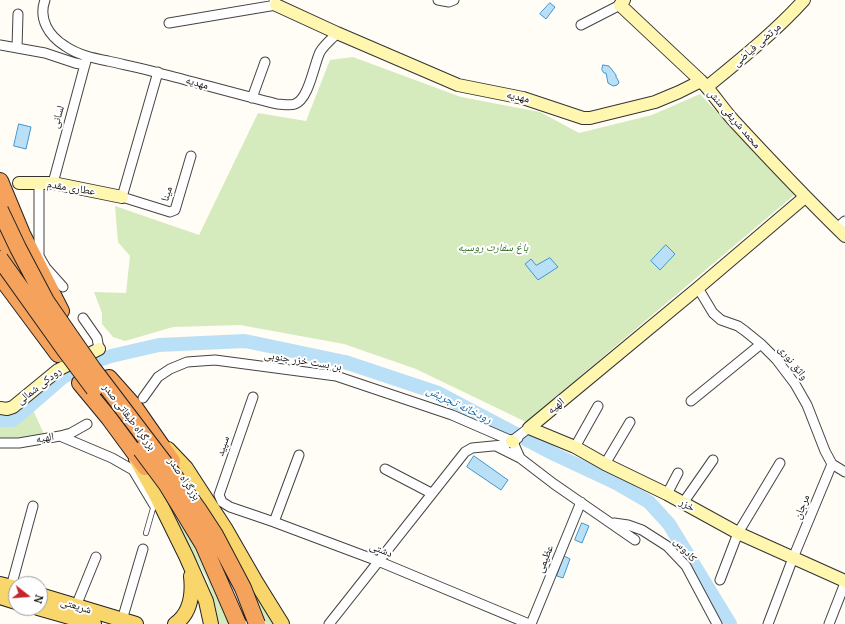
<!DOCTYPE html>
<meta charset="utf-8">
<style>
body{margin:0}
#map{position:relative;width:845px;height:624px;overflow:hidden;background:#fffdf5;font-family:"PT Serif",serif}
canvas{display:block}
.north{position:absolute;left:8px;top:576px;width:40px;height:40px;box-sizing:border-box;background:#fff;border:1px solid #a0a0a0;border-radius:50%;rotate:107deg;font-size:11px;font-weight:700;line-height:16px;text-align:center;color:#111}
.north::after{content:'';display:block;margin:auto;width:14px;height:18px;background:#c4262e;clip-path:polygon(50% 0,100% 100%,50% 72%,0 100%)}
</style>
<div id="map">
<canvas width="845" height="624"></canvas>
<div class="north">N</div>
</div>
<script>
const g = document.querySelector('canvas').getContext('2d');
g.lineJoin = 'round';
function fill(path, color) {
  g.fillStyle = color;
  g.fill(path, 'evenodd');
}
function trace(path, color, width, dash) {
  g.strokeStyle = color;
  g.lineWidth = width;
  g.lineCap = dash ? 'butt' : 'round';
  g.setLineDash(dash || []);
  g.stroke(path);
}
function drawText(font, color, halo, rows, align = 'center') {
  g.font = font + ' "PT Serif","Noto Naskh Arabic",serif';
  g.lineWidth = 4;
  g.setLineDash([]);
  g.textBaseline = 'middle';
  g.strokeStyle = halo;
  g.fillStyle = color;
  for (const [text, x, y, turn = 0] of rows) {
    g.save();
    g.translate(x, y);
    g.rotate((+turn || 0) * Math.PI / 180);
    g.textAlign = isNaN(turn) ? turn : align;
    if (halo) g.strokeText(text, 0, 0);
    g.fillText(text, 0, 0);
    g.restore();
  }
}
const green = new Path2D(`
 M353 57 461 97 540 112 579 133 652 115 700 94 794 195 526 422 416 369 344 344 240 325 173 327 125 341 113 337 102 324V313L94 292 126 293 130 256 118 242 115 206 199 235 258 113 306 121 330 60Z
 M33 410 44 434 17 439H0V425L8 426 14 425Z
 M172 515 184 528 200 553 230 624H219L214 601 207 579Z
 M245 573 277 624H266Z`);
const water = new Path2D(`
 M550 3 555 7 546 19 540 14Z
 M603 65 609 66 616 75V77L618 80 619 83 617 85 613 86 608 83 606 73H604L602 70Z
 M19 124 31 127 26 149 14 146Z
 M666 245 675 254 660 270 651 261Z
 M550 258 558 267 538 280 525 264 531 259 536 265Z
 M474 456 508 480 501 490 467 467Z
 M582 523 589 526 582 543 575 540Z
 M564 556 570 559 563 578 557 576Z`);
const river = new Path2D(`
 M0 420H12L17 417 63 377 88 364 111 356 159 345 245 341 345 362 438 393 554 454 616 483 649 502 669 524 730 624`);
const lane = new Path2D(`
 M146 533 154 505`);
const street = new Path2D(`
 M45 0C38 19 49 36 65 46 78 55 93 58 108 61 125 65 142 68 159 73 198 83 237 94 277 104 283 104 289 106 295 104 309 99 314 64 320 52 324 45 332 39 337 33
 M438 0 449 2 454 0
 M169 23 276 5 274 0
 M581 25 620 5
 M0 45 45 53 75 63 85 65
 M17 48 18 14
 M158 72 122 197 170 212 175 210 191 156
 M252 98 265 62
 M39 183V256L46 268 63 287
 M53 183 87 57
 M837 228 845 221
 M698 288 713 313 721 320 738 326 745 331 761 344 776 359 795 384 807 405 825 451 832 464 845 472
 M83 318 97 338 99 349
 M253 397 219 495 222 502 230 507 274 522 378 561 529 624
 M143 398 158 377 170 369 187 362 215 360 336 376 452 415 512 441
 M691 401 761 344
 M60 436 112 458 133 470 154 505
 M518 438 513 442 520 458 554 484 635 540
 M0 443H19L60 436 71 433 87 424
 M496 446 520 458
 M575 447 598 406
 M605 464 630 422
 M385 469 431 493
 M667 494 678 473
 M683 503 713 460
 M274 522 299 455
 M614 523 628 525 642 530 667 546 686 566 717 624
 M720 580 738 533 780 463
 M11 587 33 506
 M76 606 96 557
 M122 620 143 549
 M329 624 465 452 472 448 503 445C513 442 520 434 529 428
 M531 624 581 502
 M768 624 793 558 832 464
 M829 624 845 583`);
const secondary = new Path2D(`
 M624 0 620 5 701 81C713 93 722 108 734 121 770 160 807 199 845 236
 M276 5 337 33 458 85 523 98 583 118H590L655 102 679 92 701 81
 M707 87C741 59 775 32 804 0
 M19 183H53L122 197
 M805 197 698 288 529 428 575 447 605 464 667 494 738 533 845 581
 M0 408 7 409 13 407 58 370 99 349
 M512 441 513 442`);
const primary = new Path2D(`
 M168 449 186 468 225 528 256 582 282 624
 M136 459 156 495 186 556 206 601 211 624
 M0 584 16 588
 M40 595 136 624
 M0 597 16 602
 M38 608 94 624
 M175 624C191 613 193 594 191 576`);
const highway = new Path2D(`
 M0 181 22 234 61 311
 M0 233 11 253 27 272
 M0 276 58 354
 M109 378 133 405 172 461
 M80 383 109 418 145 467`);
const highwayBridge = new Path2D(`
 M0 210 18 248 46 301 93 369 175 477 198 509 215 535 243 588 257 624
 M0 259 65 350 94 389
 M141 450 167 485 203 544 225 594 238 624`);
const streetNames = [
 ["مرتضی فیاضی",757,45,-41],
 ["مهدیه",197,83,15],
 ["مهدیه",518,97,13],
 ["لسانی",58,117,-75],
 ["محمد شریفی منش",734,119,49],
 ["عطاری مقدم",71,188,9],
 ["مینا",167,194,-73],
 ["بن بست خزر جنوبی",303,361,9],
 ["واثق نوری",793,363,52],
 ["رودکی شمالی",39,386,-38],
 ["الهیه",556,406,-40],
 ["بزرگراه طبقاتی صدر",129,417,53],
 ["الهیه",45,438,-9],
 ["سپید",223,446,-71],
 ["بزرگراه صدر",184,479,56],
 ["خزر",687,505,29],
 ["مرجان",802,507,-68],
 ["دشتی",381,550,22],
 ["کادوس",685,550,48],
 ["عظیمی",545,559,-68],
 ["شریعتی",76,606,17]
];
const parkNames = [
 ["باغ سفارت روسیه",493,248]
];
const waterNames = [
 ["رودخانه تجریش",459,405,26]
];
fill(green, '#d5ebbd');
fill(water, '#b9e0f7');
trace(water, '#3f96cf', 1);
trace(river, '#b9e0f7', 14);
trace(lane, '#444', 6);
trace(street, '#444', 11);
trace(secondary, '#333', 14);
trace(primary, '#222', 16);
trace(highway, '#222', 18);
trace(lane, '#fff', 4.5);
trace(street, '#fff', 9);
trace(secondary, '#fff6b0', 12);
trace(primary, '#f9d66b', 14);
trace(highway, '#f5a25d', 16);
trace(highwayBridge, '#222', 18, []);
trace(highwayBridge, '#f5a25d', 16);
drawText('11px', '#111', '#fff', streetNames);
drawText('italic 11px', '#2f6b1f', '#fff', parkNames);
drawText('italic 12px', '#1768a6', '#fff', waterNames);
</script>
